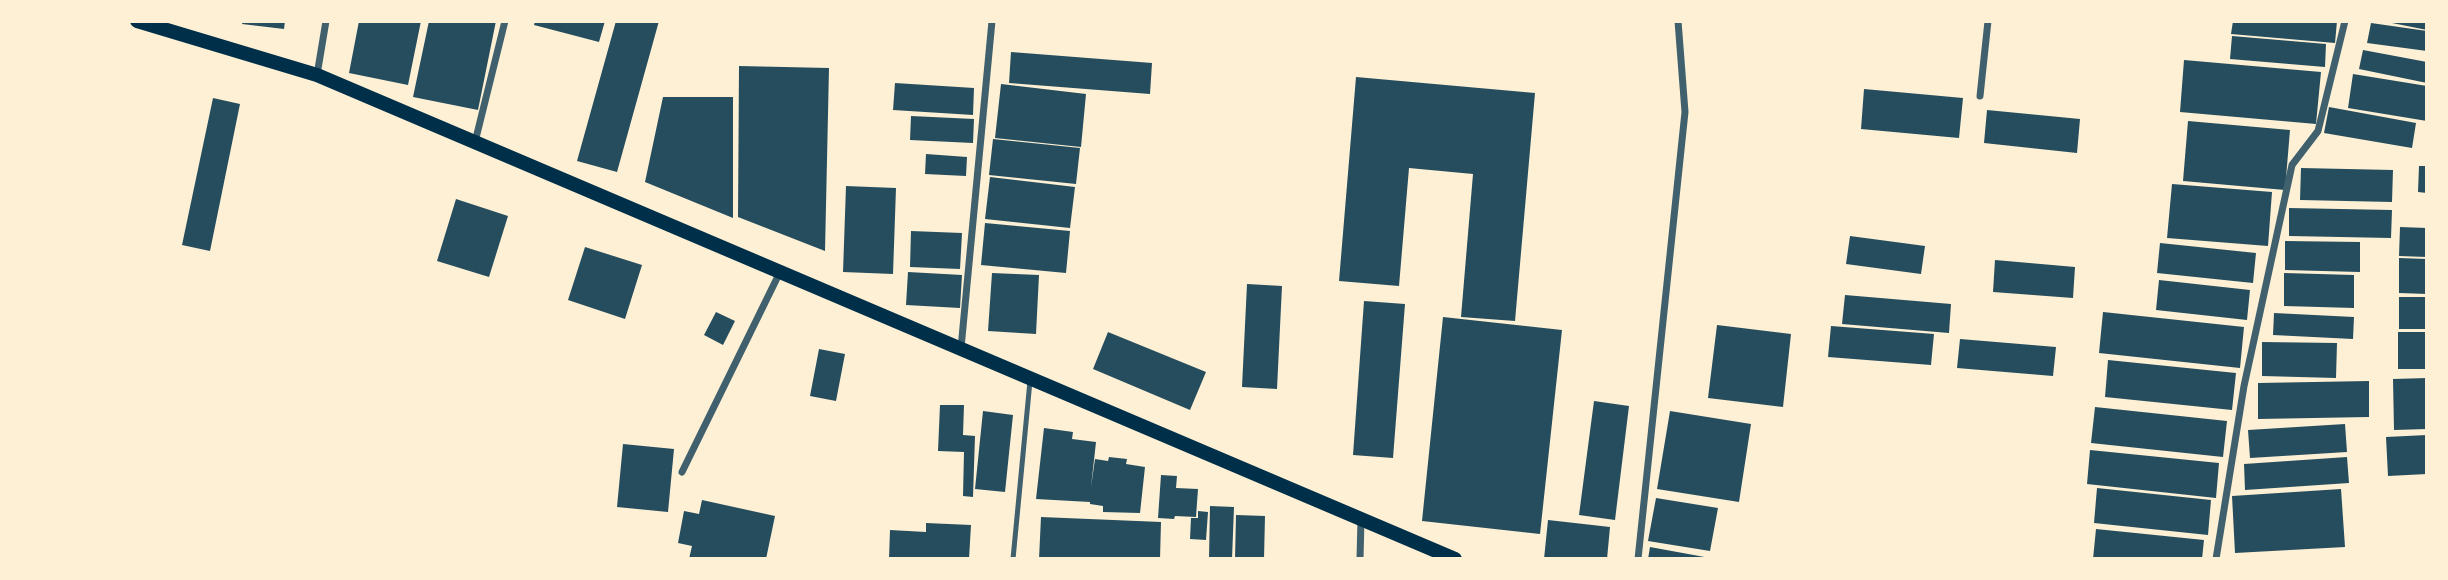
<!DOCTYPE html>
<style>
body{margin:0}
#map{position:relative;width:2448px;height:580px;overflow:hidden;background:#fdf0d5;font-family:Manrope,sans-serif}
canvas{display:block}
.frame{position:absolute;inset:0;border:23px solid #fdf0d5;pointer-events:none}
</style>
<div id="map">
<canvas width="2448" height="580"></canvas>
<div class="frame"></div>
</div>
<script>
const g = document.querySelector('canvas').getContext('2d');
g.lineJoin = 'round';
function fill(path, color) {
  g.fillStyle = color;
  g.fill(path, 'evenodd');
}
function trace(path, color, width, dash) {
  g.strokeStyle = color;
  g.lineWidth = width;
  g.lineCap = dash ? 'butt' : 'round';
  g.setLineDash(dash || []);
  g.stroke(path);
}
const building = new Path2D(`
 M243 21H285L284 29 242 24Z
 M359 21H421L408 85 349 73Z
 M429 21H496L478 110 413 97Z
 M535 21H605L599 42 534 25Z
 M616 21H659L617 172 577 161Z
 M2233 21H2337L2335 43 2231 34Z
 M2387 21H2427V30L2387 22Z
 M2371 23 2427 31V51L2367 43Z
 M2232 36 2326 44 2325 67 2230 59Z
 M2363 50 2427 62V83L2359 69Z
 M1011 52 1152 63 1150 94 1009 83Z
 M2184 60 2321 72 2316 124 2180 112Z
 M739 66 829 68 825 251 738 217Z
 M2353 74 2427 86V121L2348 108Z
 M1356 77 1535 93 1515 321 1461 317 1473 174 1409 168 1399 286 1339 281Z
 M895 83 974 88 973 115 893 110Z
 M1001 84 1086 94 1081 147 995 138Z
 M1864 89 1963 98 1959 138 1861 129Z
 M663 97H733V218L645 182Z
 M213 98 240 104 210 251 182 245Z
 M2329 107 2416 123 2412 148 2324 133Z
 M1987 110 2080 119 2077 153 1984 143Z
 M911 116 974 119 973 143 910 140Z
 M2188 121 2290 130 2285 190 2183 181Z
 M993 139 1080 148 1076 184 989 175Z
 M926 154 967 157 966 176 925 174Z
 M2419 166H2427V193L2418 192Z
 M2301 168 2393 170 2392 202 2300 200Z
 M990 177 1075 187 1070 228 985 219Z
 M2172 184 2272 192 2268 246 2167 238Z
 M846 186 896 188 893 274 843 272Z
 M456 199 508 216 489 277 437 261Z
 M2289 208 2392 210 2391 238 2289 236Z
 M985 223 1070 231 1066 273 981 265Z
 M2400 227 2427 228V257L2399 256Z
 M911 231 962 233 960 269 910 267Z
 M1850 236 1925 246 1921 274 1846 264Z
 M2285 241 2360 242V272L2285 270Z
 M2160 243 2256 253 2253 283 2157 273Z
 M585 247 642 265 625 319 568 300Z
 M2399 258 2427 259V294L2399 293Z
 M1995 260 2075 267 2073 298 1993 292Z
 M908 272 962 275 960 308 906 305Z
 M992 273 1039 275 1036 334 988 331Z
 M2284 273 2354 275V308L2284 306Z
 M2159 280 2250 290 2247 320 2156 310Z
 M1247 284 1282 286 1277 389 1242 387Z
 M1845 295 1951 304 1949 333 1842 324Z
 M2399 297H2427V329H2399Z
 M1364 301 1405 304 1393 458 1353 455Z
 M716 312 735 321 723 345 704 335Z
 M2103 312 2244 327 2240 368 2099 353Z
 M2274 313 2354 317 2353 339 2273 335Z
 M1443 317 1562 330 1540 534 1422 521Z
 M1717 325 1791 334 1783 407 1708 398Z
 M1831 326 1934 334 1931 365 1828 357Z
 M1108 332 1206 372 1190 410 1093 369Z
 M2398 332H2427V369H2398Z
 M1960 339 2056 347 2053 376 1957 368Z
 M2262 342 2337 343 2336 378 2262 376Z
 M819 349 845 354 836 401 810 396Z
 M2108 360 2236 373 2232 410 2105 397Z
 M2427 378V429L2394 430 2393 379Z
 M2369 381V417L2258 419V383Z
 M1594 401 1629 406 1615 520 1579 515Z
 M940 405H964L963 435 975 436 973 497 963 496 964 452 938 451Z
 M2095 407 2227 421 2223 457 2091 443Z
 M983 411 1013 415 1005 492 975 489Z
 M1670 411 1751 424 1739 502 1657 489Z
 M2345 424 2347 452 2250 458 2248 430Z
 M1044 428 1073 432 1072 439 1096 442 1091 487 1095 459 1108 461 1109 457 1127 459 1126 464 1145 467 1140 513 1103 512V506L1090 504V502L1036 499Z
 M2427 435V474L2388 476 2386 437Z
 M623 444 674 449 668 512 617 507Z
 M2090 450 2219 463 2216 498 2087 484Z
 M2347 457 2349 483 2245 490 2244 464Z
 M1161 475 1177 476 1176 488 1198 489 1196 517 1175 516 1174 519 1158 518Z
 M2097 488 2211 500 2208 535 2094 523Z
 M2341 489 2345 547 2235 553 2232 496Z
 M1656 498 1718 508 1710 551 1648 541Z
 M702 500 775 516 766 559H689L692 546 678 543 684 511 699 514Z
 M1210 506 1234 507 1232 559H1209Z
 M1198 511 1208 512 1206 540 1190 539 1191 518H1198Z
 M1236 515 1265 516 1264 559H1235Z
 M1041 517 1161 522 1160 559H1039Z
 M1548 520 1610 527 1607 559H1544Z
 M926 523 971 525 969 559H889L890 530 926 532Z
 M2096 529 2204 540 2202 559H2093Z
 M1650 547 1710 558 1709 559H1648Z`);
const service = new Path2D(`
 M1013 559 1030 381`);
const minor = new Path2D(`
 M317 75 326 21
 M1980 96 1988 21
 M475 142 505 21
 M961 348 992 21
 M682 472 780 272
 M1360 559 1361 519
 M1638 559 1685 112 1678 21
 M2216 559 2244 386 2292 165 2318 131 2345 21`);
const secondary = new Path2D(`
 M137 21 317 75 1455 559`);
fill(building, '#264d5e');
trace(service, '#3f606c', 5);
trace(minor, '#3f606c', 7);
trace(secondary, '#003049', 14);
</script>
